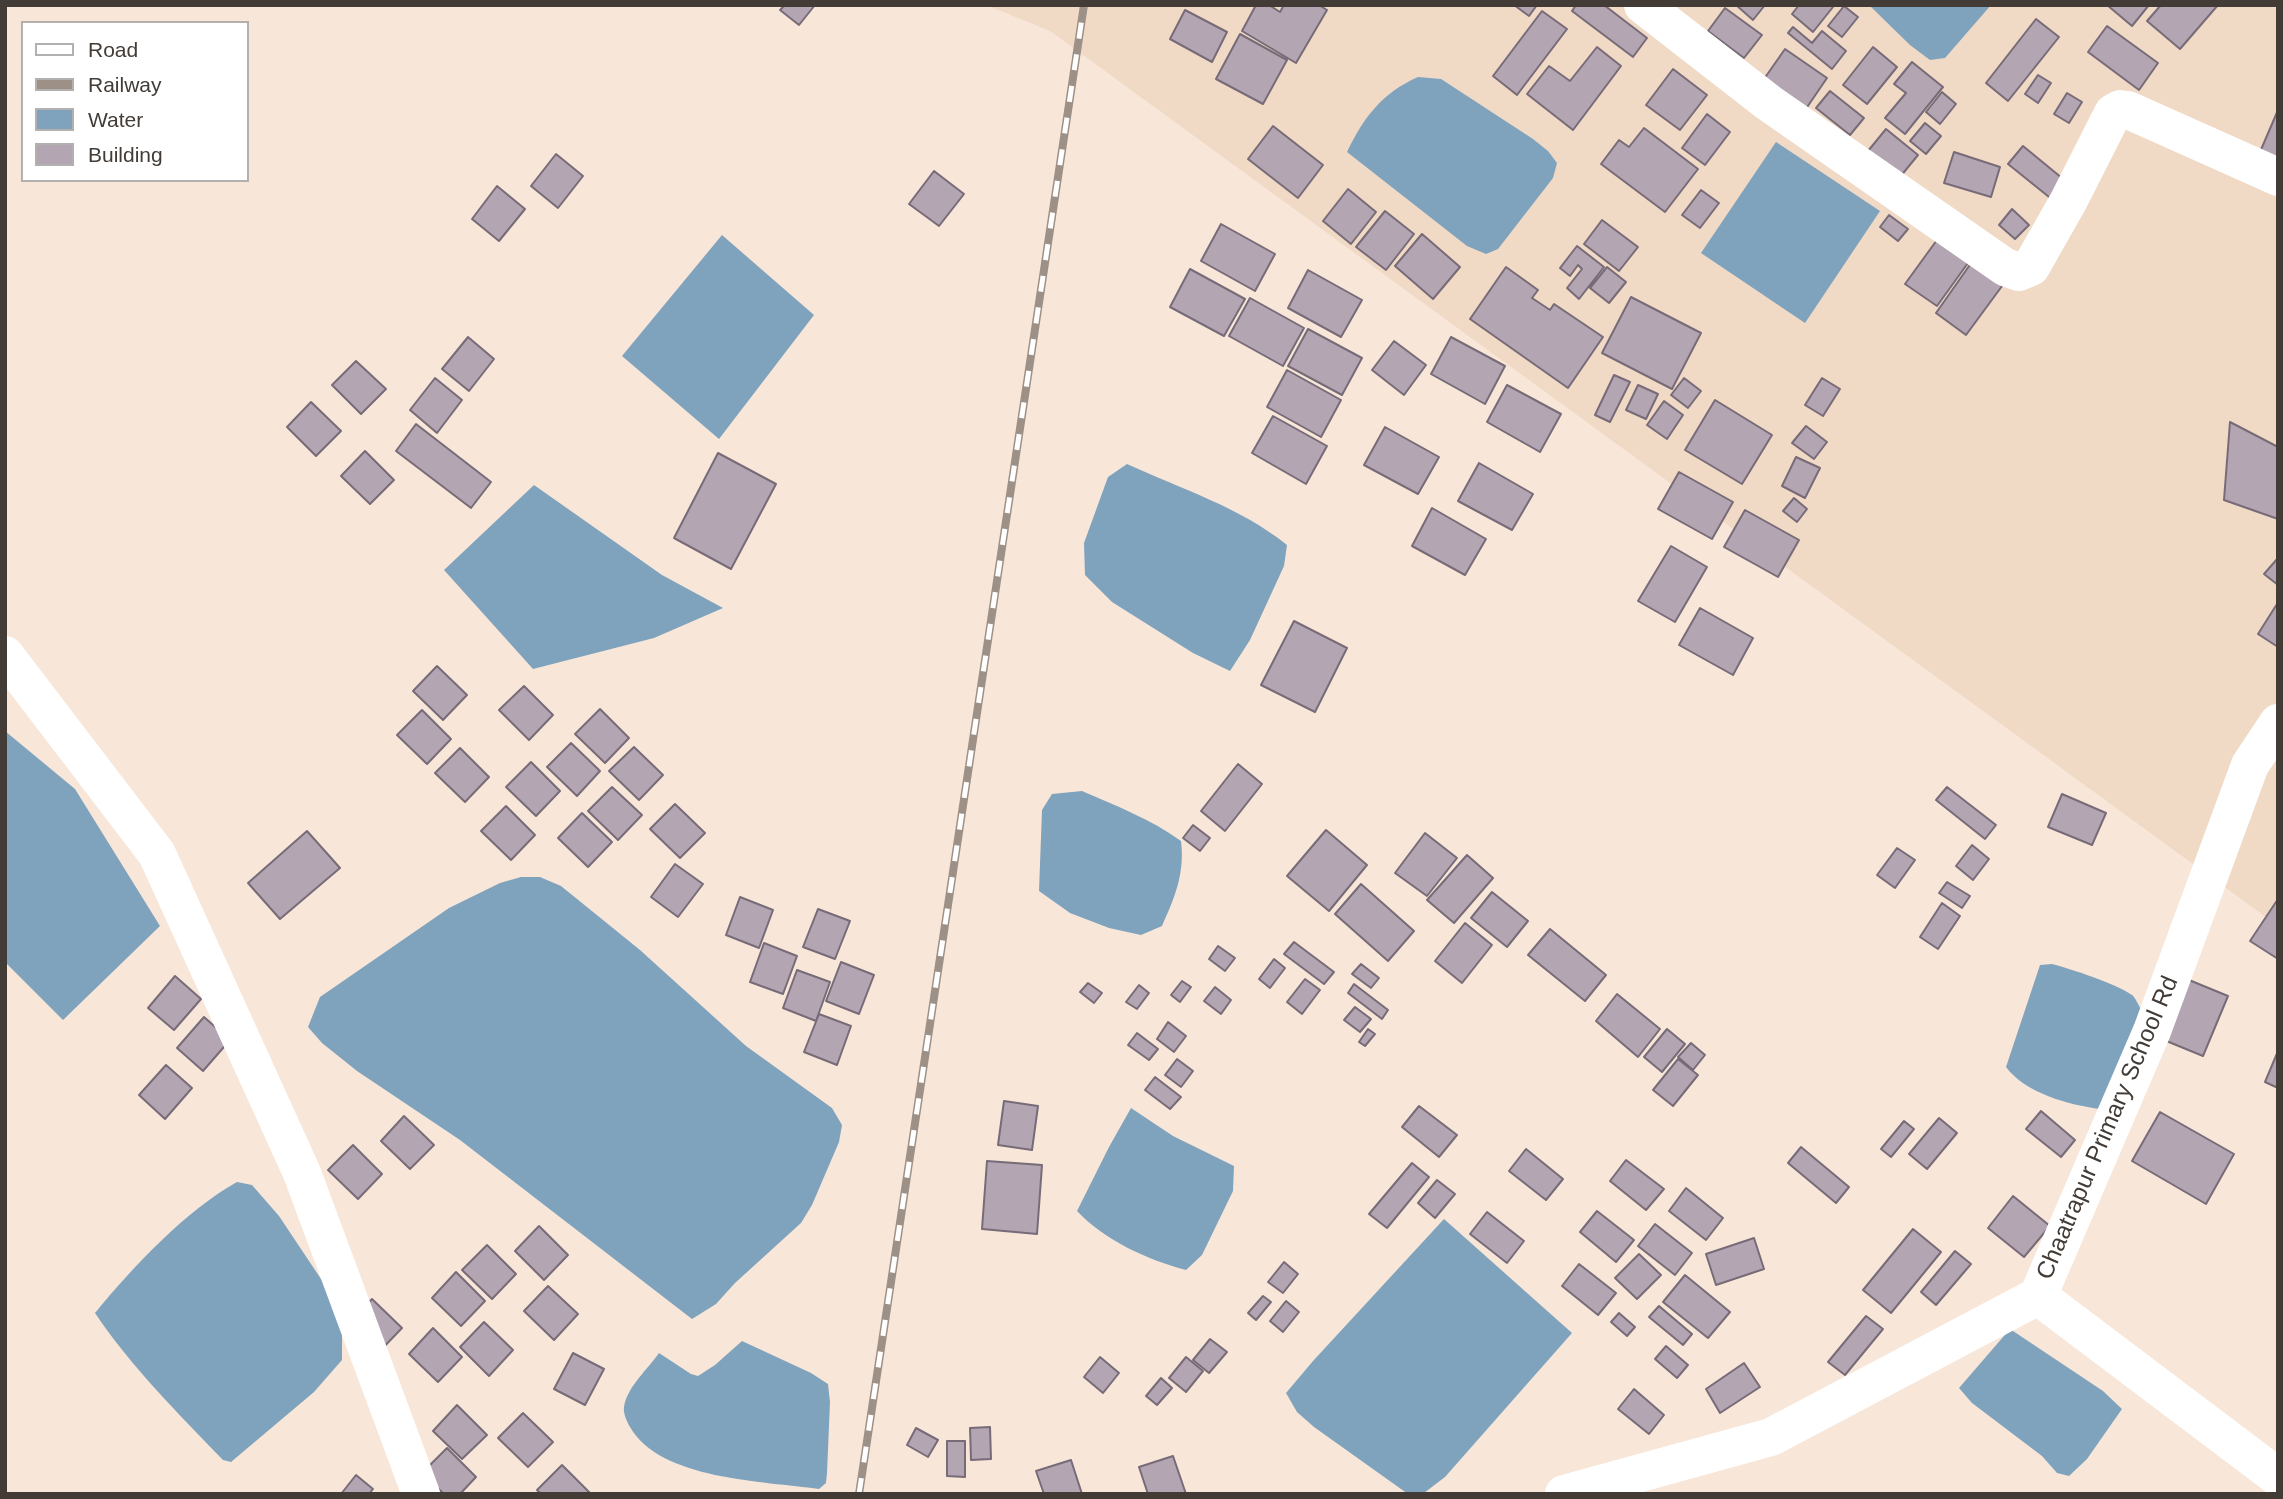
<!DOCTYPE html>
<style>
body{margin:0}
#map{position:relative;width:2283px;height:1499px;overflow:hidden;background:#f8e7d9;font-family:Helvetica,sans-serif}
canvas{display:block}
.frame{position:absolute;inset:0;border:7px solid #423b36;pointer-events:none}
.legend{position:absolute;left:21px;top:21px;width:228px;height:161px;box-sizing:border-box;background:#fff;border:2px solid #b3b1af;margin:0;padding:9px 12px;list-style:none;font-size:21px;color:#423b36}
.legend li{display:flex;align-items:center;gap:14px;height:35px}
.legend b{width:35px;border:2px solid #b3b1af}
</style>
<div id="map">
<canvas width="2283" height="1499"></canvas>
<div class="frame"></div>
<ul class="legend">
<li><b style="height:9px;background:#fff"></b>Road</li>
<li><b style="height:9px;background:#9c9087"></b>Railway</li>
<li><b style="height:19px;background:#7fa2bd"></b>Water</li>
<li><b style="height:19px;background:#b4a5b3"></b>Building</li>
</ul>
</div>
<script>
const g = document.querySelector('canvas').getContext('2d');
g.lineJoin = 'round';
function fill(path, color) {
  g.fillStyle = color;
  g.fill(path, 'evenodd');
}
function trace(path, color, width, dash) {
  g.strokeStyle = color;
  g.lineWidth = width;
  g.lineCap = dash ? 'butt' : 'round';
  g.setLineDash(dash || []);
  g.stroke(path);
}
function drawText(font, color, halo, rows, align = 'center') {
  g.font = font + ' Helvetica,sans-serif';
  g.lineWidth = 6;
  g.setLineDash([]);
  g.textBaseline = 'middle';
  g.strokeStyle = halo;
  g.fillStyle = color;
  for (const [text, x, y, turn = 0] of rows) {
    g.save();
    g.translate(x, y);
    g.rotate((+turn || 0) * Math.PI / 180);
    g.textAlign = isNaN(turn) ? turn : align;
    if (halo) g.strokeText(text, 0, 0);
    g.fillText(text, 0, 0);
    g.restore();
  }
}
const built = new Path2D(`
 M986 5H2278V926L1050 31Z`);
const water = new Path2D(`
 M1869 5H1991L1945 58 1930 60 1910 45Z
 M1418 77 1441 79 1533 139 1548 151 1557 163 1553 178 1498 249 1486 254 1467 246 1347 152C1364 117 1382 93 1418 77Z
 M1776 142 1880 211 1805 323 1701 253Z
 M722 235 814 315 719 439 622 356Z
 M1127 464C1181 489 1240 507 1287 545L1284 566 1250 640 1230 671 1193 653 1112 602 1085 575 1084 543 1108 477Z
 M534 485 662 575 723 608 654 638 533 669 444 570Z
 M5 731 75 789 160 926 63 1020 5 962Z
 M1082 791C1116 806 1151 819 1181 841 1185 873 1175 897 1162 926L1141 935 1109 928 1070 913 1039 891 1042 810 1052 794Z
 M521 877H540L561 886 640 950 746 1046 832 1108 842 1125 839 1142 812 1205 801 1223 735 1283 716 1304 692 1319 460 1140 357 1071 322 1043 308 1027 320 997 449 908 500 883Z
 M2052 964C2071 969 2117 984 2132 995 2136 998 2138 1005 2141 1009L2100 1109C2069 1105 2025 1093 2006 1067L2040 965Z
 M1131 1108 1173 1136 1234 1166 1233 1191 1202 1255 1186 1270C1148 1260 1104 1240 1077 1211L1109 1147Z
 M237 1182 252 1185 279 1216 331 1294 342 1333V1360L314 1392 231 1462 223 1460C178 1413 132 1368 95 1313 133 1267 185 1211 237 1182Z
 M1444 1219 1572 1333 1445 1477 1424 1493 1408 1494 1314 1427 1297 1412 1286 1393 1313 1361Z
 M2010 1329 2103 1391 2122 1409 2087 1459 2069 1476 2057 1473 2042 1456 1972 1403 1959 1388Z
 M742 1341 811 1373 828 1384 830 1402 827 1473 826 1483 819 1489C764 1481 660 1480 630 1427 627 1422 623 1413 624 1407 627 1387 648 1369 659 1353L691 1374 698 1376 715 1365Z`);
const building = new Path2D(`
 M785 5H815L799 25 780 10Z
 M1256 5H1269L1280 12 1284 5H1319L1327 10 1296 63 1242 31Z
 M1514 5H1537L1529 16Z
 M1576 5H1604L1647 38 1633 57 1572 11Z
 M1736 5H1765L1753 20Z
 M1799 5H1831L1833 7 1813 32 1792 14Z
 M2107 5H2149L2132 26Z
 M2161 5H2218L2180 49 2147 21Z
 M1844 6 1858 17 1842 37 1828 26Z
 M1725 8 1762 35 1744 58 1708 31Z
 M1185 10 1227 32 1212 62 1170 39Z
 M1542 11 1567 29 1517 95 1493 76Z
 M2036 19 2059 37 2008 101 1986 83Z
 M2107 26 2158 63 2139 90 2088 52Z
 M1793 27 1812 43 1822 31 1846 51 1832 69 1788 33Z
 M1240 34 1287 60 1263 104 1216 79Z
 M1597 47 1621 66 1573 130 1527 94 1549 66 1570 81Z
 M1873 47 1897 67 1867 104 1843 85Z
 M1785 49 1827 78 1799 119 1757 89Z
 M1912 62 1943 87 1905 134 1885 118 1906 93 1894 84Z
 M1673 69 1707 95 1680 130 1646 105Z
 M2038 75 2051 83 2038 103 2025 94Z
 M1830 91 1864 118 1850 135 1816 108Z
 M1942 92 1956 104 1940 124 1926 112Z
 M2067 93 2082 102 2069 123 2054 114Z
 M2278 110V167L2257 159Z
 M1707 114 1730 132 1705 165 1682 148Z
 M1925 123 1941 136 1926 154 1910 141Z
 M1273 126 1323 165 1298 198 1248 159Z
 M1644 128 1698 169 1665 212 1601 164 1619 140 1629 147Z
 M1886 129 1918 155 1900 177 1868 151Z
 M2023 146 2068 183 2054 201 2008 164Z
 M1954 152 2000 167 1991 197 1944 183Z
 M556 154 583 176 558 208 531 186Z
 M934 171 964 194 939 226 909 204Z
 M497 186 525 209 499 241 472 219Z
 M1348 189 1376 212 1351 244 1323 221Z
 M1701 190 1719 203 1700 228 1682 215Z
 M2012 209 2029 225 2015 239 1999 225Z
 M1385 211 1414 234 1386 270 1356 247Z
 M1889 215 1908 229 1898 241 1880 227Z
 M1602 220 1638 247 1619 271 1584 244Z
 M1221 224 1275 254 1255 291 1201 261Z
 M1942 233 1973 256 1937 306 1905 284Z
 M1422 234 1460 267 1433 299 1395 266Z
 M1577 246 1604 267 1579 299 1567 288 1582 269 1578 265 1570 276 1560 268Z
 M1974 259 2005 282 1966 335 1936 313Z
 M1506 267 1538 290 1532 298 1550 310 1554 304 1603 337 1568 388 1470 319Z
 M1607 267 1626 282 1609 303 1590 288Z
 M1190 269 1245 299 1224 336 1170 307Z
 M1308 270 1362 300 1341 337 1288 308Z
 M1631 297 1701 333 1672 389 1602 353Z
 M1250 298 1304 328 1283 366 1229 336Z
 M1308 329 1362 358 1342 395 1288 366Z
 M468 337 494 359 469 391 442 369Z
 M1451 337 1505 366 1485 404 1431 374Z
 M1394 341 1426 365 1404 395 1372 370Z
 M356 361 386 389 361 414 332 385Z
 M1287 370 1341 400 1321 437 1267 407Z
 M1614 375 1630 382 1610 422 1595 415Z
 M435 378 462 400 437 433 410 410Z
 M1684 378 1701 391 1688 408 1671 395Z
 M1822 378 1840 389 1823 416 1805 405Z
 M1507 385 1561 414 1540 452 1487 422Z
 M1638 385 1658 394 1646 419 1626 410Z
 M1715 400 1772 435 1742 484 1685 450Z
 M1664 401 1683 415 1667 439 1647 425Z
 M311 402 341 431 316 456 287 427Z
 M1273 416 1327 446 1306 484 1252 453Z
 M2230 422 2278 447V519L2224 500Z
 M416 424 491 482 471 508 396 451Z
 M1806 426 1827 442 1814 459 1792 443Z
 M1385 427 1439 457 1418 494 1364 465Z
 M365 451 394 480 370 504 341 476Z
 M718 453 776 484 731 569 674 538Z
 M1796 457 1820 468 1805 498 1782 486Z
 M1479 463 1533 494 1512 530 1458 501Z
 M1679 472 1733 502 1712 539 1658 509Z
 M1794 498 1807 509 1797 522 1783 511Z
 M1432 508 1486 539 1465 575 1412 546Z
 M1745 510 1799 540 1778 577 1724 547Z
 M1671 546 1707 567 1675 622 1638 601Z
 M2278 558V585L2264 574Z
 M2277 604 2278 605V647L2258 634Z
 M1700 608 1753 638 1733 675 1679 645Z
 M1294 621 1347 648 1315 712 1261 685Z
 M437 666 467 695 443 720 413 691Z
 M524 686 553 715 529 740 499 710Z
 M600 709 629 738 605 763 575 734Z
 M422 710 451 739 427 764 397 735Z
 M571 743 600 771 577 796 547 767Z
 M634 747 663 775 639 800 609 771Z
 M460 748 489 777 465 802 435 773Z
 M531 762 560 791 536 816 506 787Z
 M1238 764 1262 784 1225 831 1201 811Z
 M612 787 642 815 618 840 588 811Z
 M1947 787 1996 825 1985 839 1936 800Z
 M2062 794 2106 813 2092 845 2048 827Z
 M675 804 705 833 680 858 650 829Z
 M506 806 535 835 511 860 481 831Z
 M582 813 612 842 588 867 558 838Z
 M1193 825 1210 838 1200 851 1183 838Z
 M1326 830 1367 865 1329 911 1287 876Z
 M307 831 340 868 280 919 248 883Z
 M1425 833 1457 858 1427 896 1395 873Z
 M1972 845 1989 859 1973 880 1956 866Z
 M1897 848 1915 860 1895 888 1877 875Z
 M1467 855 1493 878 1454 923 1427 900Z
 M675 864 703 884 678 917 651 897Z
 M1947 882 1970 896 1962 908 1939 893Z
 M1361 884 1414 931 1388 961 1335 914Z
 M1492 892 1528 921 1507 947 1471 918Z
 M740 897 773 910 759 948 726 935Z
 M2278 899V959L2250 941Z
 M1942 903 1960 916 1938 949 1920 937Z
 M818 909 850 921 835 959 803 947Z
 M1465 923 1492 945 1462 983 1435 961Z
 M1550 929 1606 975 1585 1001 1528 955Z
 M1294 942 1334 972 1324 984 1284 954Z
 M764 943 797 956 783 994 750 982Z
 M1218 946 1235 958 1225 971 1209 959Z
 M1274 959 1285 968 1270 988 1259 979Z
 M841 962 874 975 859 1014 826 1001Z
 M1361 964 1379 978 1371 988 1352 974Z
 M797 970 830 982 816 1021 783 1008Z
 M175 976 201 999 174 1030 148 1008Z
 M1305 979 1320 990 1302 1014 1287 1002Z
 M2189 980 2228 996 2203 1056 2164 1040Z
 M1182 981 1191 987 1180 1002 1171 995Z
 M1088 983 1102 993 1094 1003 1080 992Z
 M1354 984 1388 1010 1382 1019 1348 993Z
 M1139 985 1149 993 1137 1009 1126 1002Z
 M1215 987 1231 1000 1221 1014 1204 1001Z
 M1617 994 1660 1029 1638 1057 1596 1021Z
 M1355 1007 1371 1019 1360 1032 1344 1020Z
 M819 1014 851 1026 837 1065 804 1052Z
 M204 1017 230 1040 203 1071 177 1048Z
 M1168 1022 1186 1036 1174 1052 1157 1039Z
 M1368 1029 1375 1034 1365 1046 1359 1042Z
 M1667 1029 1685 1044 1662 1072 1644 1057Z
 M1137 1033 1158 1049 1149 1060 1128 1045Z
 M1691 1043 1705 1055 1693 1070 1678 1057Z
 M2278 1051V1088L2265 1082Z
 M1177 1059 1193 1071 1181 1087 1165 1075Z
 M1678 1059 1698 1075 1673 1106 1653 1090Z
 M166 1065 192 1088 165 1119 139 1095Z
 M1155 1077 1181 1097 1170 1109 1145 1090Z
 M1004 1101 1038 1106 1032 1150 998 1145Z
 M1419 1106 1457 1135 1439 1157 1402 1127Z
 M2041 1111 2075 1140 2061 1157 2026 1129Z
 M2160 1112 2234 1154 2206 1204 2132 1161Z
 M404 1116 434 1145 410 1169 381 1141Z
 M1939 1118 1957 1133 1927 1169 1909 1154Z
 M1904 1121 1914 1129 1891 1157 1881 1149Z
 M353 1145 382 1174 358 1199 328 1170Z
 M1801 1147 1849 1187 1836 1203 1788 1163Z
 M1526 1149 1563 1179 1546 1200 1509 1171Z
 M1626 1160 1664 1189 1646 1210 1610 1181Z
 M987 1161 1042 1165 1037 1234 982 1229Z
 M1412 1163 1429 1177 1387 1228 1369 1214Z
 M1437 1180 1455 1194 1435 1218 1418 1203Z
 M1686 1188 1723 1218 1706 1240 1669 1211Z
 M2013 1196 2050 1226 2024 1257 1988 1228Z
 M1597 1211 1634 1240 1616 1262 1580 1232Z
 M1487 1212 1524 1241 1507 1263 1470 1234Z
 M1655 1224 1692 1253 1675 1275 1638 1246Z
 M539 1226 568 1255 544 1280 515 1251Z
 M1913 1229 1941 1252 1891 1313 1863 1290Z
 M1754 1238 1764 1269 1716 1285 1706 1254Z
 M487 1245 516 1274 492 1299 462 1270Z
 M1955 1251 1971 1264 1936 1305 1921 1292Z
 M1639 1254 1661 1275 1637 1299 1615 1278Z
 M1284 1262 1298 1274 1283 1293 1268 1282Z
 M1579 1264 1616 1293 1598 1315 1562 1286Z
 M456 1272 485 1301 461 1326 432 1298Z
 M1685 1275 1730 1312 1708 1338 1663 1302Z
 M548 1286 578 1314 554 1340 524 1311Z
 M1263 1296 1271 1302 1256 1320 1248 1313Z
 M372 1299 402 1328 378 1353 348 1324Z
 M1286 1301 1299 1312 1283 1332 1270 1321Z
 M1659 1306 1692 1334 1683 1345 1649 1317Z
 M1619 1313 1635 1327 1627 1336 1611 1322Z
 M1866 1316 1883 1329 1845 1375 1828 1362Z
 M484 1322 513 1350 489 1376 460 1347Z
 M433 1328 462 1357 438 1382 409 1354Z
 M1210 1339 1227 1352 1209 1373 1193 1360Z
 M1666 1346 1688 1365 1677 1378 1655 1359Z
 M573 1353 604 1369 585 1405 554 1389Z
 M1100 1357 1119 1373 1103 1393 1084 1377Z
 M1186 1357 1203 1371 1186 1392 1169 1378Z
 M1744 1363 1760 1387 1720 1413 1706 1389Z
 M1161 1378 1172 1388 1157 1405 1146 1396Z
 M1634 1389 1664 1415 1649 1434 1618 1409Z
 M457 1405 487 1435 462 1459 433 1431Z
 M523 1413 553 1442 528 1467 498 1438Z
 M990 1427 991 1459 971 1460 970 1428Z
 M916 1428 938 1440 928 1457 907 1445Z
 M947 1441H965V1477L947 1476Z
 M447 1448 476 1477 460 1494H444L422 1473Z
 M1173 1456 1186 1494H1148L1139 1467Z
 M1071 1460 1082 1494H1044L1036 1471Z
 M562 1465 591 1494H541L537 1490Z
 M356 1475 373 1489 369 1494H341Z`);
const minor = new Path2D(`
 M1643 5 1769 103 2005 267 2019 272 2031 267 2069 200 2113 113 2120 109 2128 110 2278 177
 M5 655 157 854 302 1173 421 1494
 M2038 1296 2152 1031 2250 765 2278 723
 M2038 1296 2278 1477
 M1564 1494 1771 1437 2038 1296`);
const rail = new Path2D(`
 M859 1494 1084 5`);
const streetNames = [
 ["Chaatrapur Primary School Rd",2108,1128,-67]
];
fill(built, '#f0d9c5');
fill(water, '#7fa2bd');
fill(building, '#b4a5b3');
trace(building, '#786b78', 2);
trace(minor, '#fff', 38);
trace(rail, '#9c9087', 8);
trace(rail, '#fff', 5, [16]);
drawText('24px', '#423b36', '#fff', streetNames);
</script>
